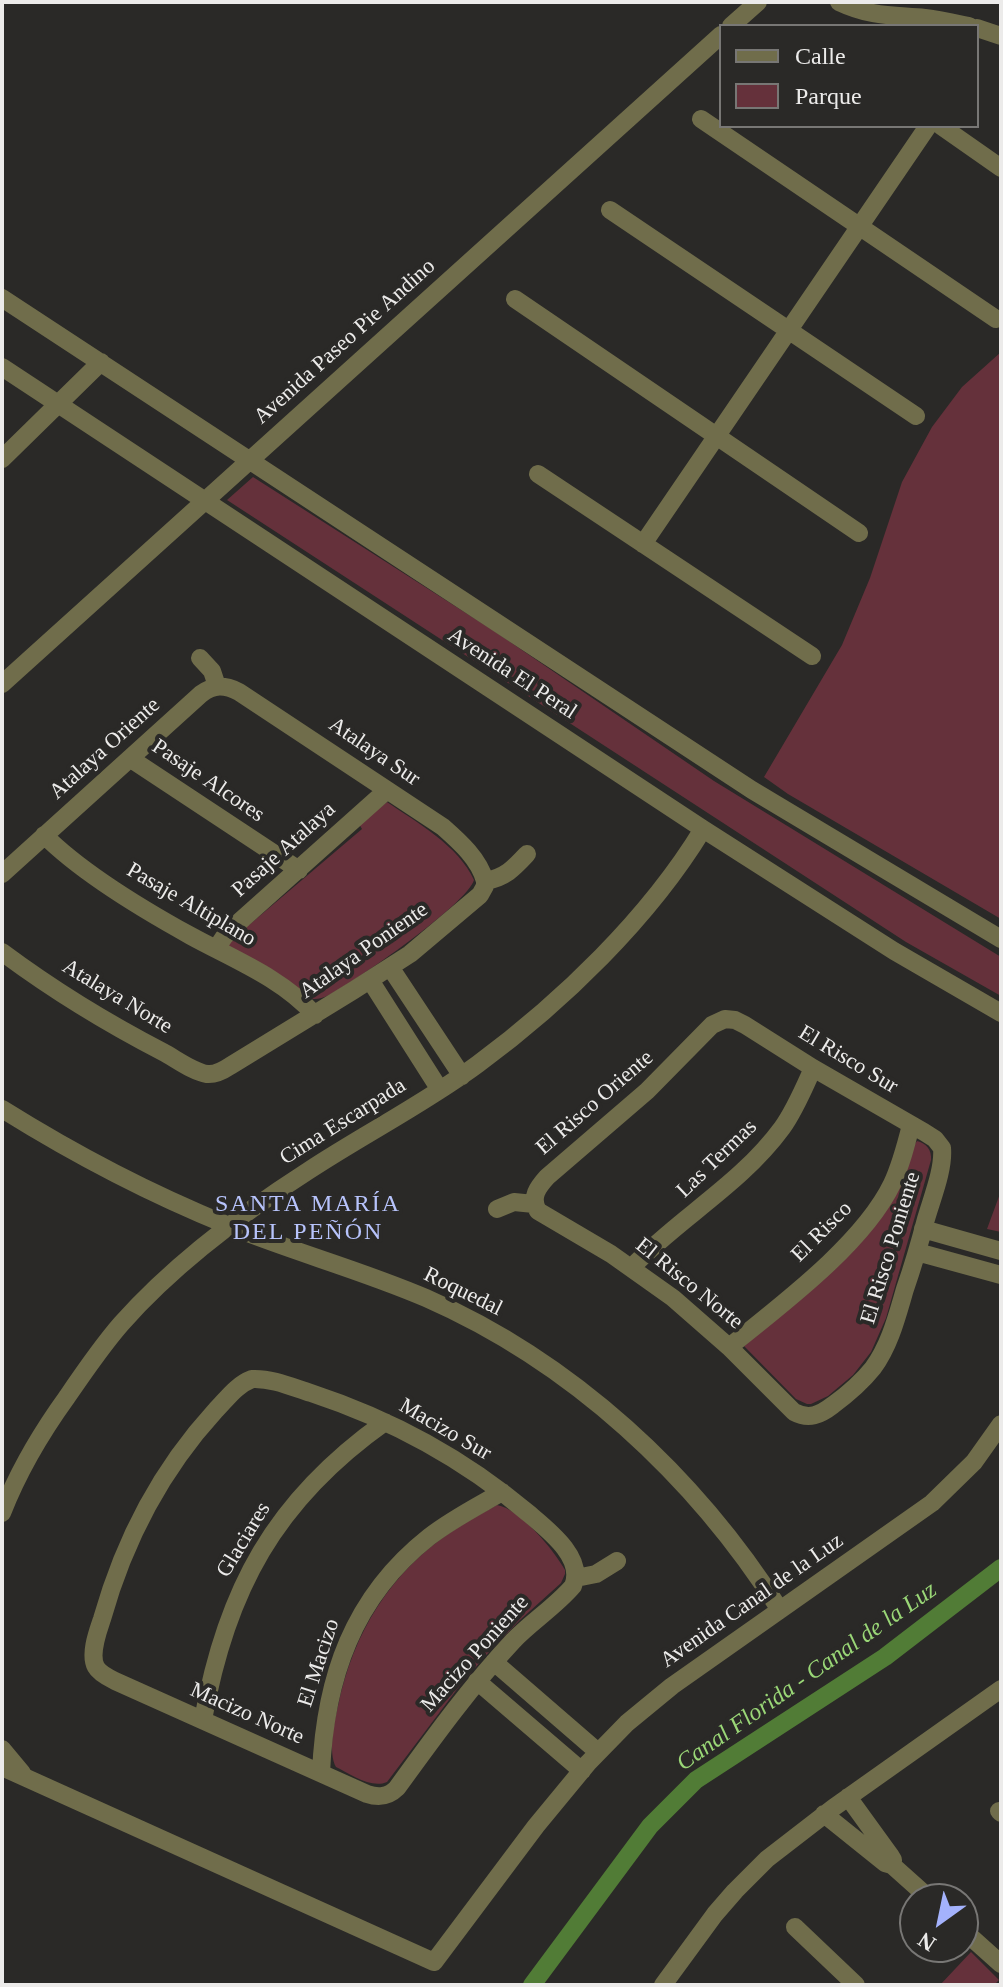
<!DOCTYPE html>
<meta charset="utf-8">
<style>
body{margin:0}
#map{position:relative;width:1003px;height:1987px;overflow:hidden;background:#2a2927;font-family:"Times New Roman",serif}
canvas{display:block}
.frame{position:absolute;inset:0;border:4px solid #ecebea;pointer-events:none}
.legend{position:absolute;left:719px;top:24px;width:260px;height:104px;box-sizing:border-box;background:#2a2927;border:2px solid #787775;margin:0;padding:10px 14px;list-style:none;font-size:24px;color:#ecebea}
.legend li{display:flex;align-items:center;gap:16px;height:40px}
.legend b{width:40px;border:2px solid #787775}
.north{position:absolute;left:899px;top:1883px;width:80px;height:80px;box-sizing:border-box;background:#2a2927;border:2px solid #787775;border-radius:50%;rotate:213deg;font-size:22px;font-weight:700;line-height:32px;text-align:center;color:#ecebea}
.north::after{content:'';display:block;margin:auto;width:28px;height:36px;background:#a4b2fc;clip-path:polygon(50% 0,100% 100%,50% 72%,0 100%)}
</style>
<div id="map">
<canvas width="1003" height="1987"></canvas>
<div class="frame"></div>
<ul class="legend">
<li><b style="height:10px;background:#706d4b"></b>Calle</li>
<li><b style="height:22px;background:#65313b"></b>Parque</li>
</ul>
<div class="north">N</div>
</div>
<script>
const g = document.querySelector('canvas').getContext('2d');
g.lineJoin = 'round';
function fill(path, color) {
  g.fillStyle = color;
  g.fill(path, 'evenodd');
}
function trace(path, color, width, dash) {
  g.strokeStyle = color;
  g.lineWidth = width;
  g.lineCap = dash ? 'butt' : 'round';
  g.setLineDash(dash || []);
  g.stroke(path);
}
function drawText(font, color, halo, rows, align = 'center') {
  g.font = font + ' "Times New Roman",serif';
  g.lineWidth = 8;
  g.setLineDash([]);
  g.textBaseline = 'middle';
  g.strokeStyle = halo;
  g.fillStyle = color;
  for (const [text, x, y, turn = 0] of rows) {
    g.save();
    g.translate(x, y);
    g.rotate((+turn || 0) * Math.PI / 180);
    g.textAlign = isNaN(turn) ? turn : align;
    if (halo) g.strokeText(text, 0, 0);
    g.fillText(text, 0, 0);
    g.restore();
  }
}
const green = new Path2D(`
 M1001 352V919L788 794 764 777 842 645 870 578 902 482 932 427 962 387Z
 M253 477 494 631 714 781 1001 957V996L906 942 227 500Z
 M387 802C416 822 459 846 474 880 467 904 356 981 329 995 321 999 315 1000 306 998L227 950 229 939 245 923 249 925 362 829 359 824Z
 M917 1141C926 1143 932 1150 931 1160L886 1318 871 1352 853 1375 828 1396 811 1404H807L796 1399 744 1346 806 1293Z
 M1001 1191V1232L987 1229Z
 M497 1505C520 1509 554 1550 565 1570V1574L561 1583 520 1620 489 1652 461 1684 387 1782C371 1789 350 1774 336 1767 328 1753 334 1722 338 1706 353 1633 391 1571 454 1530 468 1520 483 1513 497 1505Z
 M971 1952 999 1980 994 1985H940Z`);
const canal = new Path2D(`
 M532 1985 650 1826 696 1780 885 1657 1001 1568`);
const minor = new Path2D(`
 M839 2C871 17 892 15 925 18 940 20 954 23 969 26
 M731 26 758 2
 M977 28 1001 36
 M701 119 996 319
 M941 126 1001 168
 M610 210 916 416
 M2 298 752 790 1001 939
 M515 299 859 533
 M2 367 703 829 894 951 1001 1013
 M2 459 101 362
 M538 474 812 656
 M643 544 928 126
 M200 658 212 671 217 686
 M2 684 721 35
 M131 759 299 870
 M44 835C83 874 142 909 191 936 233 959 282 978 315 1015
 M2 874 201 694C214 684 225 685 239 692L443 827C460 842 479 859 485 881
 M485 881C505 878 514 868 527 854
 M216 949 224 937 238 923 387 790
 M2 952C53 990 107 1023 163 1052 176 1059 193 1072 207 1074 216 1075 224 1070 230 1066L354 990 410 954 480 895 485 886V881
 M390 967 462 1076
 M370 980 440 1090
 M725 1019 735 1020 745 1025 813 1068 924 1132 935 1139 942 1148C944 1169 932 1198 926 1219 920 1242 913 1266 905 1289 897 1316 890 1345 873 1368 861 1383 848 1394 833 1405 820 1415 809 1420 794 1412L729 1347 673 1298 611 1254 538 1211C530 1197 538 1187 547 1177L647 1091 712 1025Z
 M2 1109C74 1154 148 1193 227 1225 293 1252 361 1270 426 1298 572 1362 695 1476 780 1610
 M497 1209 514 1202 534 1204
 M923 1229 1001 1251
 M917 1252 1001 1275
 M632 1267C679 1218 741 1184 782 1128 795 1110 804 1088 813 1068
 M729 1347C781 1305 863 1244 892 1184 901 1165 906 1145 911 1125
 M252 1379C272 1378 292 1387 311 1393 390 1419 464 1459 528 1513 548 1530 585 1558 573 1586 555 1607 531 1622 513 1641 470 1687 434 1737 397 1788 388 1797 379 1798 367 1794L115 1681C109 1678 99 1673 96 1667 89 1654 98 1631 102 1619 124 1541 161 1470 215 1411 226 1400 236 1385 252 1379Z
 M2 1513C18 1472 41 1433 67 1397 84 1372 101 1347 121 1324 174 1264 241 1214 308 1171 364 1134 424 1104 478 1064 562 1002 649 918 703 829
 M576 1578 596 1574 617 1561
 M494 1662 598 1752
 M477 1681 582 1771
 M203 1720C226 1590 275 1500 385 1422
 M2 1749 22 1773
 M2 1767 434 1962 536 1826 588 1763 627 1723 672 1686 932 1503 974 1462 1001 1424
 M321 1773C325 1678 353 1597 429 1537 452 1519 478 1506 502 1492
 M848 1797 890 1855 893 1860 892 1865
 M999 1811 1001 1813
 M824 1814 885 1863 892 1865 930 1899
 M795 1927 856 1985
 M963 1930 1001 1964
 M663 1985 715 1914 735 1891 767 1859 833 1808 1001 1689`);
const streetNames = [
 ["Avenida Paseo Pie Andino",345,342,-42],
 ["Avenida El Peral",512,674,33],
 ["Atalaya Oriente",105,749,-42],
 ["Atalaya Sur",374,752,34],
 ["Pasaje Alcores",208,781,34],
 ["Pasaje Atalaya",284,850,-42],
 ["Pasaje Altiplano",191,905,30],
 ["Atalaya Poniente",364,951,-35],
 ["Atalaya Norte",117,997,31],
 ["El Risco Sur",848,1060,31],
 ["El Risco Oriente",595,1103,-41],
 ["Cima Escarpada",343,1122,-32],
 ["Las Termas",717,1159,-44],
 ["El Risco",822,1232,-45],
 ["El Risco Poniente",891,1248,-73],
 ["El Risco Norte",689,1284,39],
 ["Roquedal",463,1292,26],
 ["Macizo Sur",445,1430,30],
 ["Glaciares",244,1540,-59],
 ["Avenida Canal de la Luz",752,1601,-35],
 ["Macizo Poniente",475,1654,-48],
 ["El Macizo",319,1663,-72],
 ["Macizo Norte",247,1714,24]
];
const neighbourhoodNames = [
 ["SANTA MARÍA",308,1205],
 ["DEL PEÑÓN",308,1233]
];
const waterNames = [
 ["Canal Florida - Canal de la Luz",807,1677,-35]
];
fill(green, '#65313b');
trace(canal, '#517c36', 18);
trace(minor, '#706d4b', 18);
drawText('22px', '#ecebea', '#2a2927', streetNames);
g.letterSpacing = '2px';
drawText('24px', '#b7c3fb', '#2a2927', neighbourhoodNames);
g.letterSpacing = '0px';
drawText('italic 24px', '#9ad777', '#2a2927', waterNames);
</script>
